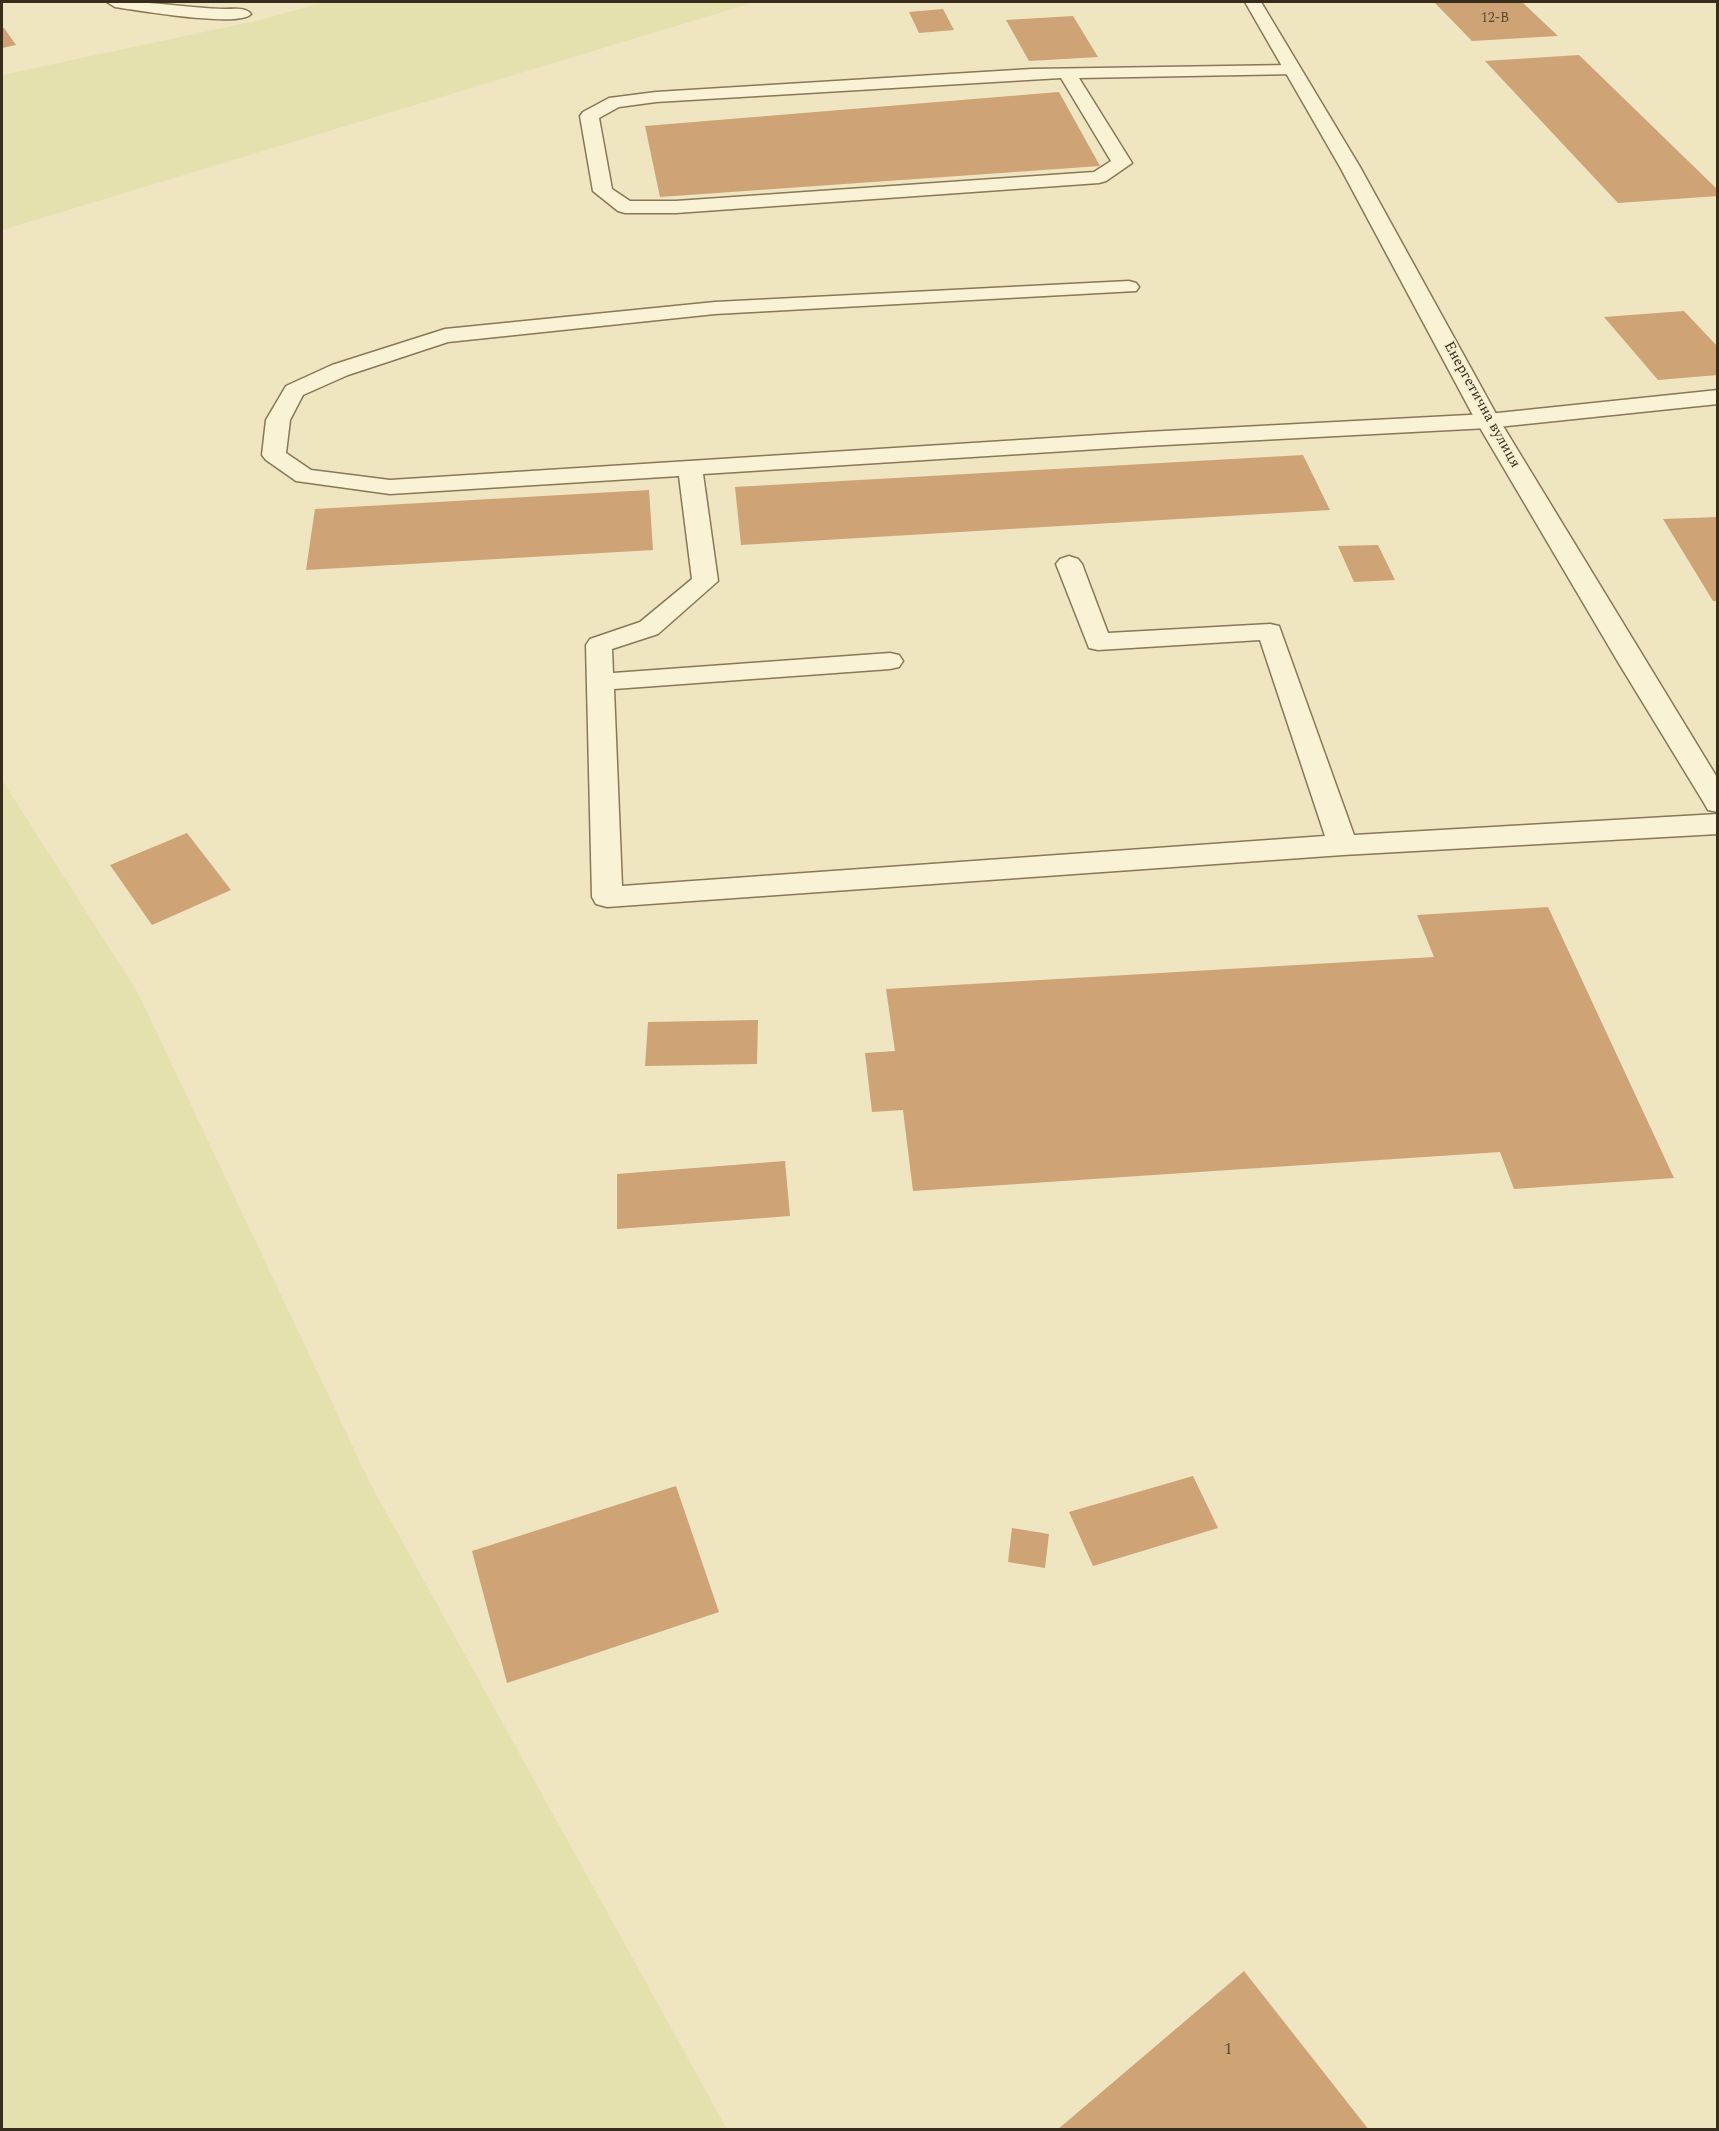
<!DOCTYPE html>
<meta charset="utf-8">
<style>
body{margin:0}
#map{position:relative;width:1719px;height:2131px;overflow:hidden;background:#efe5c1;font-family:Spectral,serif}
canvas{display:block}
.frame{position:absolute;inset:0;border:3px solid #382d1d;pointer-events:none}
</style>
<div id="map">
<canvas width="1719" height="2131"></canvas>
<div class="frame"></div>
</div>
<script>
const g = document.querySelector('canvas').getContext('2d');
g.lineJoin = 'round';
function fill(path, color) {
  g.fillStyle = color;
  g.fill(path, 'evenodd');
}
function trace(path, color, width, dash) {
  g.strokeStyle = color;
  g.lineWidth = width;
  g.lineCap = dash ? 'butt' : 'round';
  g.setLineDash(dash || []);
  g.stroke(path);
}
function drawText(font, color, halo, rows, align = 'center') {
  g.font = font + ' Spectral,serif';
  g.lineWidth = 4.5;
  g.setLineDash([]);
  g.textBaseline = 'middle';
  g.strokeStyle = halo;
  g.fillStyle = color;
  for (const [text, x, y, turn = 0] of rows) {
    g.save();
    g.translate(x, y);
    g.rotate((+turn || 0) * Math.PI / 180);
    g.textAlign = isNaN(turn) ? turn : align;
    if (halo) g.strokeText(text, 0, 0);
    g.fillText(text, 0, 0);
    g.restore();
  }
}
const farmland = new Path2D(`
 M325 2H755L2 230V75L260 20Z
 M2 780 138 993 370 1483 727 2129H2Z`);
const building = new Path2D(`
 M1434 2H1522L1558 36 1472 41Z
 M943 9 954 30 919 33 909 12Z
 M1073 16 1098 57 1029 61 1006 20Z
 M2 28H4L16 45 2 48Z
 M1579 55 1718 190V196L1618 203 1485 61Z
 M1059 92 1100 166 660 197 645 126Z
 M1684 311 1718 347V375L1658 380 1604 317Z
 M1303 455 1330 510 741 545 735 487Z
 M649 490 653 550 306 570 315 509Z
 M1718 517V601H1713L1663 519Z
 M1378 545 1395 580 1354 582 1338 546Z
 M187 833 231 890 152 925 110 865Z
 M1548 907 1674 1178 1514 1189 1500 1152 913 1191 903 1110 872 1112 865 1053 895 1051 886 989 1434 957 1417 915Z
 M758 1020 757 1064 645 1066 648 1022Z
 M785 1161 790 1216 617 1229V1174Z
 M1193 1476 1218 1528 1093 1566 1069 1512Z
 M676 1486 719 1612 507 1683 472 1551Z
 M1012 1528 1049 1534 1045 1568 1008 1562Z
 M1244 1971 1369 2130H1057Z`);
const lane = new Path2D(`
 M1291 65 1297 66 1300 70 1297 74 1079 78 1132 163 1106 181 1099 183 676 213H625L618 211 593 191 580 116 583 112 609 98 656 92 1032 69ZM1061 78 1111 161 1094 172 676 201H630L612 189 599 118 619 107 656 102Z
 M1129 281 1136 283 1139 287 1136 291 715 314 448 342 348 375 303 395 290 420 286 453 311 470 390 480 1146 432 1488 414 1718 390V404L1488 428 1146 446 703 474 718 581 658 634 612 649 613 673 890 653 899 655 903 661 899 667 890 669 614 689 622 886 1325 836 1260 640 1098 650 1089 648 1056 564 1060 559 1069 556 1078 559 1082 564 1108 633 1270 624 1279 626 1354 835 1718 814V834L1343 855 607 907 596 904 592 897 586 645 590 639 640 622 692 579 679 476 390 494 296 481 266 460 262 455 266 420 286 386 332 365 445 329 715 302Z`);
const street = new Path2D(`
 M107 2C145 0 186 8 225 9 234 9 246 7 251 14 240 28 136 10 115 7Z
 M1245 2H1261L1360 167 1500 421 1718 779V812L1708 810 1704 803 1618 662 1476 421 1340 167Z`);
const farNumbernames = [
 ["12-В",1495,19]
];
const farStreetnames = [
 ["Енергетична вулиця",1481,405,61]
];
const nearNumbernames = [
 ["1",1228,2050]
];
fill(farmland, '#e5e1ae');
fill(building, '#cea376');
trace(lane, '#897758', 3);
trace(street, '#897758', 3);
fill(lane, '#f9f2d5');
fill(street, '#f9f2d5');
drawText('14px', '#5e4a33', null, farNumbernames);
drawText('15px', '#382d1d', '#f6efd1', farStreetnames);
drawText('18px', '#5e4a33', null, nearNumbernames);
</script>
